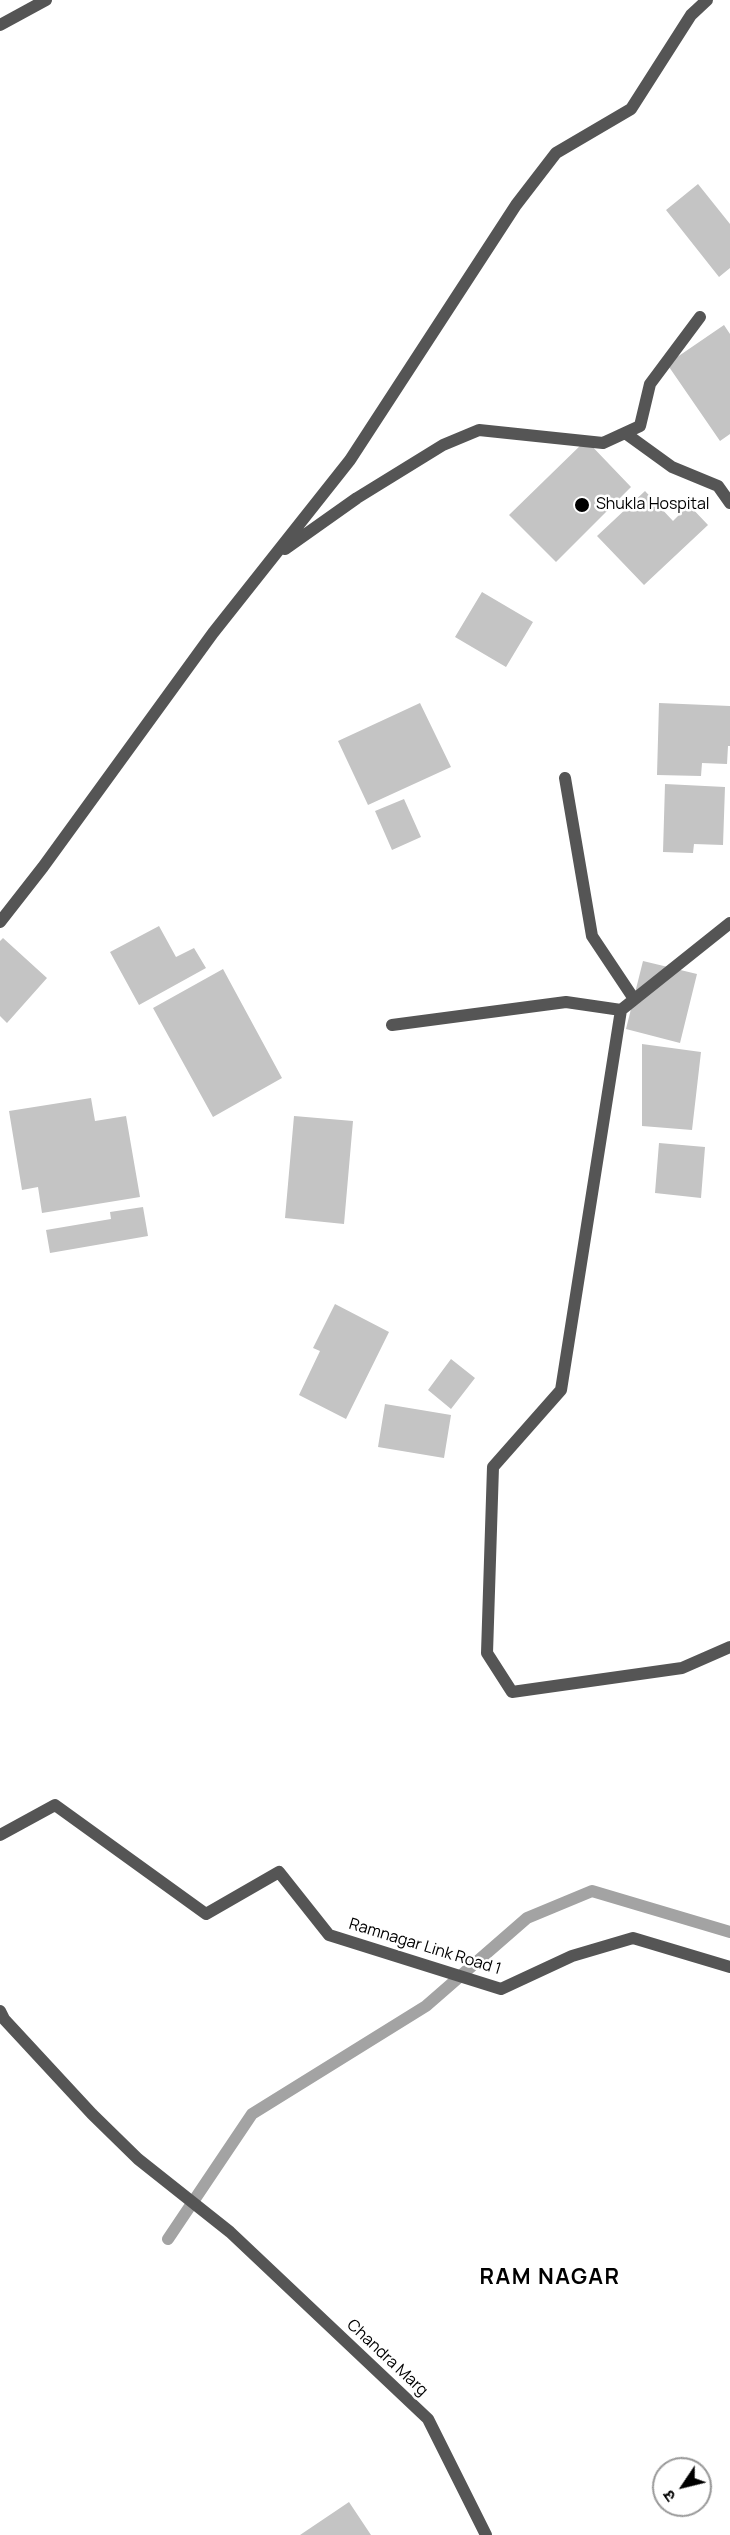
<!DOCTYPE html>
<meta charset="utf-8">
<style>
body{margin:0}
#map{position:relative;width:730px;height:2535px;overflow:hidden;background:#fff;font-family:Manrope,"Noto Sans Devanagari",sans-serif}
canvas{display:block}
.north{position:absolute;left:652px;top:2457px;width:60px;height:60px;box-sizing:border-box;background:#fff;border:2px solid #999;border-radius:50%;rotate:235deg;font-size:16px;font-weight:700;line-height:24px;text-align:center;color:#000}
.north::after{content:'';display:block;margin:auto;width:21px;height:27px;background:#000;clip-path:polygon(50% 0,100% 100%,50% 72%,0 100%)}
</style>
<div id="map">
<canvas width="730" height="2535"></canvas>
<div class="north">उ</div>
</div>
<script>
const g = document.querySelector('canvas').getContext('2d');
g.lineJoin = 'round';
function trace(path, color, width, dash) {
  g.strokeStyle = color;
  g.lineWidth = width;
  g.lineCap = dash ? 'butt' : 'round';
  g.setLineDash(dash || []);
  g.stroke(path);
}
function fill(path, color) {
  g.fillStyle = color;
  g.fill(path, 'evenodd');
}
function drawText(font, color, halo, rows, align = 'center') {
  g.font = font + ' Manrope,sans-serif';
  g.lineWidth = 5;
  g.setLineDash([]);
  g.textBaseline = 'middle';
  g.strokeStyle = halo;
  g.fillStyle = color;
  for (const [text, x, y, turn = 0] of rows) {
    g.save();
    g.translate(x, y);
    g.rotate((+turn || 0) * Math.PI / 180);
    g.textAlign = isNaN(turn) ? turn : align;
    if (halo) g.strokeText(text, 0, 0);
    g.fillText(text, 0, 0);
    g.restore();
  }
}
const stream = new Path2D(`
 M168 2239 252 2114 426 2006 527 1918 592 1891 730 1932`);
const building = new Path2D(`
 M698 184 730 224V268L719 277 666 210Z
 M724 325 730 334V434L720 441 667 364Z
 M586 440 631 487 556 562 509 515Z
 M645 491 673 521 689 505 708 525 644 585 597 536Z
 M482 592 533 622 506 667 455 637Z
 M420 703 451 767 368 805 338 741Z
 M659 703 730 706V746H728L727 764 702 763 701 776 657 775Z
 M665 784 725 787 723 845 694 844 693 853 663 852Z
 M404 799 421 837 392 850 375 811Z
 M159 926 176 957 194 948 206 968 139 1005 110 952Z
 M3 938 47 978 7 1023 0 1016V941Z
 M643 961 697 974 680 1043 626 1029Z
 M223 969 282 1078 213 1117 153 1008Z
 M642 1044 701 1052 692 1130 642 1126Z
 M91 1098 95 1121 126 1116 140 1197 42 1213 38 1187 22 1190 9 1111Z
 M294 1116 353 1121 344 1224 285 1218Z
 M659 1143 705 1147 701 1198 655 1193Z
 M143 1207 148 1236 50 1253 46 1230 111 1219 110 1212Z
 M335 1304 389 1332 346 1419 299 1395 320 1351 313 1348Z
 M451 1359 475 1378 451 1409 428 1390Z
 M385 1404 451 1415 444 1458 378 1447Z
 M349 2502 371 2535H300Z`);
const minor = new Path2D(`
 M0 25 46 0
 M625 433 672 467 718 486 730 503
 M285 549 357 498 443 445 479 430 603 443 640 426 650 384 700 317
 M565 778 592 936 634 999
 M0 922 43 867 213 633 350 460 516 205 556 153 631 109 691 15 707 0
 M730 923 621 1010 561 1390 493 1467 487 1653 512 1692 682 1668 730 1647
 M392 1025 566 1002 621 1010
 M0 1835 55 1805 206 1914 279 1872 329 1935 501 1989 572 1956 633 1938 730 1967`);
const tertiary = new Path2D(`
 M0 2011 4 2019 92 2114 138 2159 230 2232 428 2419 486 2535`);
const markers = [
 [582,505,8,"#000"]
];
const poiNames = [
 ["Shukla Hospital",596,505]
];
const streetNames = [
 ["Ramnagar Link Road 1",425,1947,17],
 ["Chandra Marg",387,2358,43]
];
const districtNames = [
 ["RAM NAGAR",550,2278]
];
trace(stream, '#a3a3a3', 12);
fill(building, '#c4c4c4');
trace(minor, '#555', 12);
trace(tertiary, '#555', 12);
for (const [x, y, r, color] of markers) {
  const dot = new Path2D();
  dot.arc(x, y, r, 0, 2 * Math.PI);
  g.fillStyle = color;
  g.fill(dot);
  trace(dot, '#fff', 2);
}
drawText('16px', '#000', '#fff', poiNames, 'left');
drawText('16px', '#000', '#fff', streetNames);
g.letterSpacing = '1.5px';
drawText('bold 22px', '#000', '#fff', districtNames);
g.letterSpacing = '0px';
</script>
